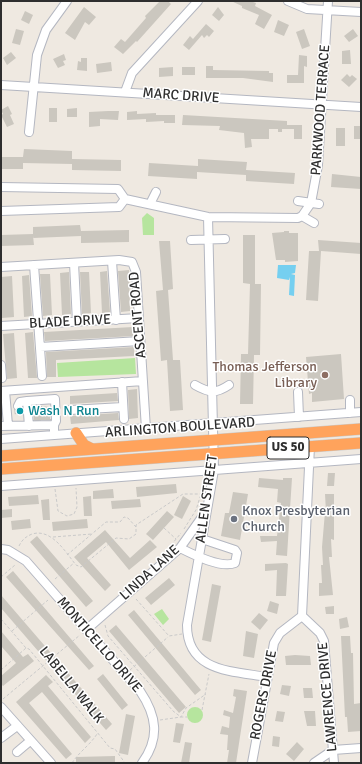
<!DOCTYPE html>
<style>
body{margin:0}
#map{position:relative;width:362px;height:764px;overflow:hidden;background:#efe9e1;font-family:Signika,sans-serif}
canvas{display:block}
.frame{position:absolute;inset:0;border:2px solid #2e2e2e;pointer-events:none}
</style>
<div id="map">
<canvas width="362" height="764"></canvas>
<div class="frame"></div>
</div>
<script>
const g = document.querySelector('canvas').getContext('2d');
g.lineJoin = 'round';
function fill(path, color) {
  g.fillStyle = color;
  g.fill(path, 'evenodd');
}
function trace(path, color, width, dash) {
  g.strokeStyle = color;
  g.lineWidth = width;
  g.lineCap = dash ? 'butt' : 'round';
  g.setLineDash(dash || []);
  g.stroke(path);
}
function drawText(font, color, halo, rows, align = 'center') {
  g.font = font + ' Signika,sans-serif';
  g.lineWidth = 3;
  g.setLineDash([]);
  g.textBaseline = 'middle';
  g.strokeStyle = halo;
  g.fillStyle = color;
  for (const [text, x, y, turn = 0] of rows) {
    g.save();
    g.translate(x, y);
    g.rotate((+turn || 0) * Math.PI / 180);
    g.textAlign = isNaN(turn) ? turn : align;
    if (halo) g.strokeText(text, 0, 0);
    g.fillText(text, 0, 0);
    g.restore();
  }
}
const green = new Path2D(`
 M147 213 154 218V235H143L142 218Z
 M135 358 136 374 58 377 57 363Z
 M162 609 169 619 163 625 154 614Z
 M187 715a8 8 0 1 1 16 0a8 8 0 1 1-16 0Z`);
const water = new Path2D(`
 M278 265H296L295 273 291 274 295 275 294 296 289 295 290 277 289 280 277 278Z`);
const building = new Path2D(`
 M160 1H168L171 4 137 42 136 41 123 54 114 47 121 39 125 42 146 18 145 16Z
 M231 1H250L256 3 255 6 272 15 264 29 255 24 259 15 242 8V6Z
 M84 7 96 17 89 25 85 22 75 40 65 33Z
 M218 7 224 15 219 21 212 15Z
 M25 11 33 15 29 24 21 20Z
 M278 20 289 25 284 36 274 32Z
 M206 24 214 31 209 37 207 35 204 38 202 35 189 50 183 45 190 36 193 39Z
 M16 29 24 31 20 45 12 43Z
 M304 29 310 46 302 49 296 32Z
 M353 29 358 36 349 42 344 36Z
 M350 50 351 64H342V51Z
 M11 52 16 58 7 65 3 58Z
 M64 54 66 60 63 61 65 65 58 68 53 59Z
 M299 55 307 56V67L304 66V83H287V75H298Z
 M81 58H87V71L77 70 78 61 81 62Z
 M111 62 112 71 97 73 96 64Z
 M206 66H213V70L269 71V73H273V82L243 78H206Z
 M173 67V76L159 77V68Z
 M182 67H195V75H182Z
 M347 74 350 77 352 75 357 79 349 87 341 80Z
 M8 106 12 114 10 115 14 124 7 127 1 115 3 114 1 110Z
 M49 108H57V122H49Z
 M77 108V117H67V109Z
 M108 111H119L118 120 100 119V126L89 127V112Z
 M137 111V114L156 113V115H175V123H164V121L146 122V119L127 120V112Z
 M183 115 287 121V125H302V139H294V129H282V132H278V129H269V139H251L252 147 245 148 244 133 219 130 220 126 182 125Z
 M354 126H361V139H354Z
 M336 128H345V146H336Z
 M24 149 72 151V159L121 160V171L72 170V164L23 163V169H1V157H23Z
 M198 159 247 162 246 170 295 173 294 184 246 181V175L197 172V179L148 176 149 163 198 166Z
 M332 174 361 177V189L331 187Z
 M80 225 81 231 129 230V242L81 243V236L33 238V236L34 245 1 246V235L33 234V227Z
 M284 231H289V233H298V261L285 262V260H276L272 233 284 232Z
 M243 235H255V284H261L260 355H254L253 404H240L241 354H248L250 284 243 283Z
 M318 240 361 243V254L321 251 318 301 306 300 309 251H319Z
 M159 241H170L173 289 168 290 173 360H180L183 410 170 411 167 360 161 361 156 291 163 290Z
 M129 270 130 311 121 312 118 271Z
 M107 271 110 312 102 313 100 272Z
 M69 272 71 314 62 315 60 273Z
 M80 272H89L91 313 82 314Z
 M40 274H50L52 315 43 316Z
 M29 275 32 316 24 317 22 276Z
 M12 276 14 317 2 318 1 277Z
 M133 327V336L45 341 44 332Z
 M33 332 37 378H28L25 333Z
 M14 333 17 378 7 379 3 334Z
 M134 347V356L56 360V377H47L46 352Z
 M341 354 344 399 312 402V393L309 394 306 357Z
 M137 389 138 418 129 419 128 390Z
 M117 393 118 401 70 404V396Z
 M41 406 50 407V420H34L33 408H41Z
 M118 413 119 420 71 424 70 416Z
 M328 473H335L334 486H327Z
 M259 478 283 480V478H292L287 556 276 555 277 541 261 542 260 536H277L281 503 277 502 278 489 258 487Z
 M176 484 177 493 137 497 136 487Z
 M113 489 114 498 93 499V491Z
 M233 492 248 494 240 540 221 536 225 513H229Z
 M325 494H334V540L331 539 332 557H329L333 595 319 596V583H322L321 565H323L322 547 325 512H326Z
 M38 495 39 504 9 506 8 497Z
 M91 496 92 516H84L83 497Z
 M183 496 191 501 182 519 174 515Z
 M49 499 50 520H43L41 500Z
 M140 499 141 507 112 509 111 501Z
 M12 509V517L1 518V510Z
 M167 511 174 517 153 540 146 534Z
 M30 519 31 528 12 530 11 521Z
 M87 519 88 528 53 531 52 522Z
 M105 530 130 558 150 540 157 547 129 570 106 542 87 558 111 585 105 591 74 557Z
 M37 536 93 601 86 607 30 542Z
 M286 563 288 564 286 596H276L277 570 265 571V564Z
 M13 571 94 666 89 670 6 577Z
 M169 578 175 585 151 605 145 598Z
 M212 584 221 586 211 642 202 640Z
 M1 595 112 724 106 730 1 608Z
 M270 601 279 604 277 614 267 611Z
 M334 606V614H326L325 607Z
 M134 610 201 690 195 695 128 615Z
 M259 613 268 620 260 630 251 622Z
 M347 617 349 627 340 629 339 619Z
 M116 625 186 707 179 713 109 631Z
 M1 631 23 657 28 654 34 661 3 686 1 684V676L16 663 1 646Z
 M246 631 258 634 254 658 243 656Z
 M341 636H350L351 653H353L354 704 361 703V731L348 732 347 717H345Z
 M295 655 310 656 311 665H286L285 656Z
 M103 674 128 705 122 710 97 679Z
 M46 675 53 682 48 686 91 737 85 743 42 692 29 703 72 754 66 759 16 702Z
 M282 685 291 686 289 696 280 694Z
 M303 688H312L313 698H304Z
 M234 689 247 691 236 763H227L229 750H227L228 735 220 734 222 726 229 728 230 717 223 715 224 710 233 713 236 697 233 696Z
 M277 711 285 712 283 722 275 721Z
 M304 711H315L316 726H307Z
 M126 714 135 716 128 755 119 753Z
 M176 723 184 724 180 743 173 742Z
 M273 736 280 737 279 747 272 746Z
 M185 742 192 743 189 763H181Z
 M297 742 304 749 294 761 286 754Z
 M115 756V763H76V757Z`);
const minorTunnel = new Path2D(`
 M18 406 19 417
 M50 407V420
 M36 408 37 421`);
const path = new Path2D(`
 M55 489 58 511 67 516 74 514 77 507 76 488
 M164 528 176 539
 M184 529 196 510 201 494
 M53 537 92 534
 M19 546C22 540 25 537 32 534 52 528 66 553 76 565L81 567 116 538 129 539 136 534V525L183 494H202L205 478
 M168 549 181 533
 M67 555 106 522H120L124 517 128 518 136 527
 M1 577 15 565
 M55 579 74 563
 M136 599 169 636 182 634
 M1 619 26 648 29 649 110 748 115 749 125 763
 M105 625 108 636 173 711 181 717H187
 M12 631 48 600
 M1 670 26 648
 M130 670 168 637
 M3 699 80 635
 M202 710 209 674
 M160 720 181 717 186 708 206 694
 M72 763C79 752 90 745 97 734`);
const minor = new Path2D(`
 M288 1 307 9 361 12
 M1 85 361 107
 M125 92 132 73 198 1
 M29 132 37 55 46 30 67 1
 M1 187 118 189 125 199 208 217 298 218 302 216 311 203 318 165 328 1
 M298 201 319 204
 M150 204 156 192
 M1 211 119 207 125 199
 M302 216 314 223
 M208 217 214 470 187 625C187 672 232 671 267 677
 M191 240 225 239
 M112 261 116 320
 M74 263 77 322
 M34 265 42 376
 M1 267 119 260 132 262 136 272 146 429
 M1 326 139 318
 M40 347 140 341
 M1 365 2 378
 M122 382 124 419
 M195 385C209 393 216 394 229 385
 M1 391 143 381
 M5 391 8 425
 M298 392 299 417
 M350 400V413
 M18 406 20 402 27 401
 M70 410 123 407
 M1 426 54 425
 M29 426 27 401 55 399 56 421 54 425V435
 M1 439 361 412
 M1 486 361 459
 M180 548C192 554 221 569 235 563L237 553 235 550 202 539
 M1 549 8 550 26 561 140 691C157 716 160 738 142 763
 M302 616 310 446
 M302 616 320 633 324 641 334 763
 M86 630 180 548 207 510
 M1 707 51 763
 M1 738 17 726
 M17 752 30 741
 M252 763 274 643 280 633 302 616
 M314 763 333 750 361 748`);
const highway = new Path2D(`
 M76 433 84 445 92 449
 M1 456 361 429
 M1 469 361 443`);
const markers = [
 [325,375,4,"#8d6e63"],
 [20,411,4,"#0f9aa8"],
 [234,519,4,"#6b7280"]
];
const shields = [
 [288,448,42]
];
const shieldNames = [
 ["US 50",288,448]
];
const streetNames = [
 ["MARC DRIVE",181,96,4],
 ["PARKWOOD TERRACE",321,110,-86],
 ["ASCENT ROAD",138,315,-95],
 ["BLADE DRIVE",70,322,-3],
 ["ARLINGTON BOULEVARD",180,428,-4],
 ["ALLEN STREET",207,499,-82],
 ["LINDA LANE",150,573,-42],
 ["MONTICELLO DRIVE",99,645,49],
 ["LABELLA WALK",71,685,51],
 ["ROGERS DRIVE",264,695,-79],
 ["LAWRENCE DRIVE",328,697,-95]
];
const educationNames = [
 ["Thomas Jefferson",317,367],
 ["Library",317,383]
];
const cultureNames = [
 ["Wash N Run",28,411]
];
const worshipNames = [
 ["Knox Presbyterian",242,511],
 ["Church",242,527]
];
fill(green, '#b6e59e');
fill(water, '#75cff0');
fill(building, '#cbc7bf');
trace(minorTunnel, '#c8c4bd', 8, [8, 4]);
trace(minor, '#b4b7c1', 10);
trace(highway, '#c9c9c9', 12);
trace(path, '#c9c9c9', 1, [3, 2]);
trace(minor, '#fff', 8);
trace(highway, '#ffa35c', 11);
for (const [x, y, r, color] of markers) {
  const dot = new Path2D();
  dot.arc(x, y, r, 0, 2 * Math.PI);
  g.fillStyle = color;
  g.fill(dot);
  trace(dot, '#fff', 1.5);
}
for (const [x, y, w] of shields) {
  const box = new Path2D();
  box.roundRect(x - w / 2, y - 11, w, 22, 3);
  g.fillStyle = '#fff';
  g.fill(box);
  trace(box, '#2e2e2e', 1);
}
drawText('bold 13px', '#2e2e2e', null, shieldNames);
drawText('14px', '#2e2e2e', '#fff', streetNames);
drawText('14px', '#785e54', '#fff', educationNames, 'right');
drawText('14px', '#0d838f', '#fff', cultureNames, 'left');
drawText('14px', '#5b616d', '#fff', worshipNames, 'left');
</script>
